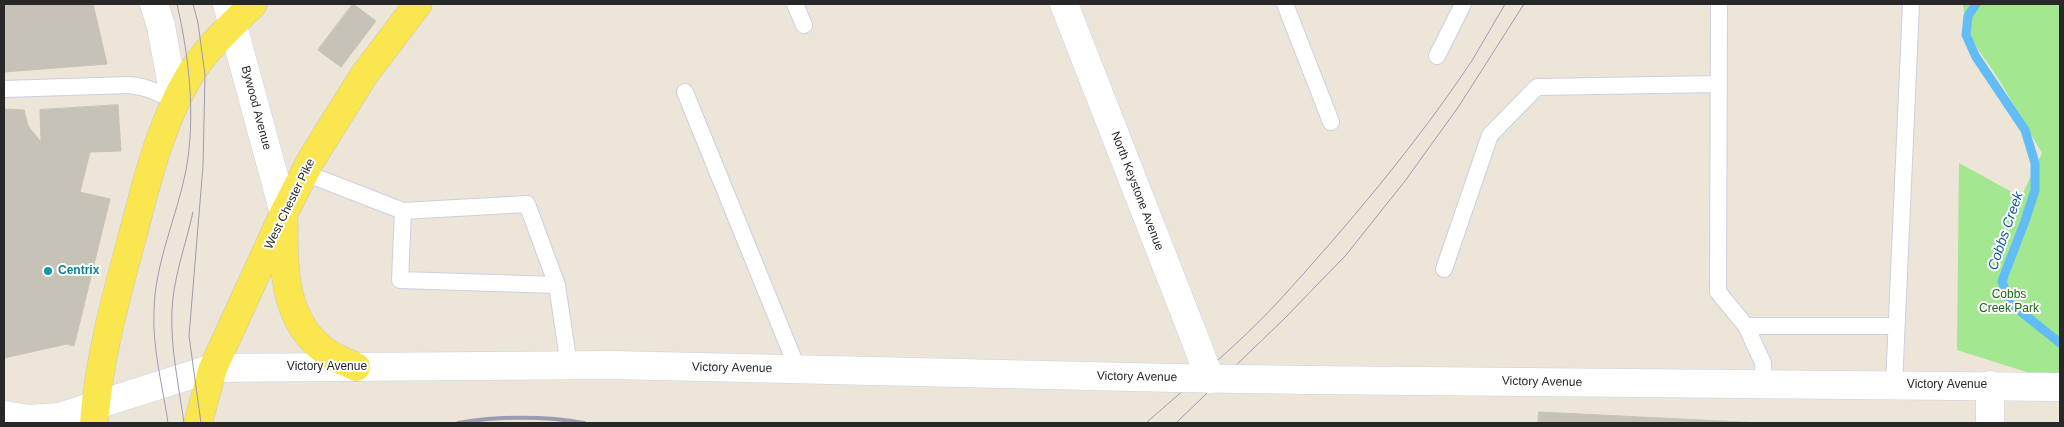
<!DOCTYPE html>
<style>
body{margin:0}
#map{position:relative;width:2064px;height:427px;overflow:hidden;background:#ece5d8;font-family:Helvetica,sans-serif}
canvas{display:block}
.frame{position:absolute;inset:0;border:5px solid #282828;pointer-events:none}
</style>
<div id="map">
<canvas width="2064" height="427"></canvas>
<div class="frame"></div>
</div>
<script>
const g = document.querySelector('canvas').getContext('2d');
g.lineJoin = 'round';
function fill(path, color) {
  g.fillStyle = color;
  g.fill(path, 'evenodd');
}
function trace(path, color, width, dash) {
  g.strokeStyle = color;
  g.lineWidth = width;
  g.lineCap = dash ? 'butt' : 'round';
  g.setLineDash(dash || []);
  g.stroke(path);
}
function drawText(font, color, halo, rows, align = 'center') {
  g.font = font + ' Helvetica,sans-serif';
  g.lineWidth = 4;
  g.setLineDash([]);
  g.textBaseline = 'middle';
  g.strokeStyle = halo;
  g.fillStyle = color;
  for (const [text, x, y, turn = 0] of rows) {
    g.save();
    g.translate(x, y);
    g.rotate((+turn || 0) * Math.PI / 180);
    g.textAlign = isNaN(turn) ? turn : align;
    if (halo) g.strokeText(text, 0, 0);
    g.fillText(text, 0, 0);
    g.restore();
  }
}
const green = new Path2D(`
 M1963 4H2060V387L2052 380 1957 350 1959 163 2021 197 2042 153 1998 78 1967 33Z`);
const stream = new Path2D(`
 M1976 4 1968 16 1966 35 1976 57 2025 130 2035 163V190L2025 221 2002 281 2010 303 2060 343`);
const building = new Path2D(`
 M4 4H45L4 29Z
 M45 4H93L107 64 4 72V29Z
 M353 4 376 21 341 67 318 50Z
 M118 105 121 151 90 152 80 192 110 199 74 346 67 344 4 358V109L24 110 28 126 41 142 40 110Z
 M1539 412 1762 423H1538Z`);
const service = new Path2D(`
 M795 4 804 25
 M1285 4 1331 122
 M1719 4 1718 292 1746 326 1763 363 1764 384
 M1437 56 1463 4
 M4 89 130 85C148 87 160 93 175 102
 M685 92 798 370
 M305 173 403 211 400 280 557 285 527 204 403 211
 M1444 269 1490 135 1537 87 1718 84
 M557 285 569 366
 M1746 326H1896
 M1894 385 1911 4`);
const minor = new Path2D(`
 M1064 4 1193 334
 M1990 423V385`);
const tertiary = new Path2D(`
 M154 4 161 26 175 102
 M227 4 284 213
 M213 368 613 365 1175 378
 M1310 380 2060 387`);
const secondary = new Path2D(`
 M4 415 29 419 59 417 213 368`);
const primary = new Path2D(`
 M284 225C283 272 285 324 328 353 336 359 347 362 356 367
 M94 423C99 358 116 297 133 234 147 181 160 126 188 78 205 49 230 27 253 4
 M198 423 213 368 284 213 311 160 364 75 418 4`);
const tram = new Path2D(`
 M193 4 198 23 205 75 203 166 189 336 201 423
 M168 423C163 387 152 348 154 310 155 263 177 216 186 170 196 115 189 57 177 4
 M184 423C179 386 170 347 172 309 174 275 186 244 193 212
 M1146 423C1190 384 1237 346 1278 302 1347 226 1416 145 1473 59 1484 41 1494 22 1505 4
 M1176 423 1283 320 1346 255 1405 181 1459 106 1524 4`);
const rail = new Path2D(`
 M458 423C494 416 548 416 584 423`);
const minorBridge = new Path2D(`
 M1193 334 1210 379`);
const tertiaryBridge = new Path2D(`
 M1175 378 1310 380`);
const markers = [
 [48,271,5,"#0f9aa8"]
];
const streetNames = [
 ["Bywood Avenue",256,108,75],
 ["North Keystone Avenue",1137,191,69],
 ["West Chester Pike",290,204,-64],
 ["Victory Avenue",327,367],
 ["Victory Avenue",732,368,1],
 ["Victory Avenue",1137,377,1],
 ["Victory Avenue",1542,382,1],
 ["Victory Avenue",1947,385]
];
const cultureNames = [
 ["Centrix",58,271]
];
const parkNames = [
 ["Cobbs",2009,295],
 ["Creek Park",2009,309]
];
const waterNames = [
 ["Cobbs Creek",2006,231,-71]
];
fill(green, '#a3e790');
trace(stream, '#62bdf6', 9);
fill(building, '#c7c2b8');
trace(building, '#c7c2b2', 1);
trace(service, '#cdcfe2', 18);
trace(minor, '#cdcfe2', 29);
trace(tertiary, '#cdcfe2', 29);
trace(secondary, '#cdcfe2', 29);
trace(primary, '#c7c7c7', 29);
trace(service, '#fff', 16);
trace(minor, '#fff', 28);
trace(tertiary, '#fff', 28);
trace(secondary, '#fff', 28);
trace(primary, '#fae64e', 28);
trace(tram, '#9b9bb4', 1);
trace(rail, '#9b9bb4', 4);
trace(minorBridge, '#cdcfe2', 29, []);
trace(tertiaryBridge, '#cdcfe2', 29, []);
trace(minorBridge, '#fff', 28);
trace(tertiaryBridge, '#fff', 28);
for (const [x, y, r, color] of markers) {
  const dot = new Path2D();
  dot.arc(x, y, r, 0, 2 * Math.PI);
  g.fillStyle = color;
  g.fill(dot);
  trace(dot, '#fff', 2);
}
drawText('12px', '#282828', '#fff', streetNames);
drawText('bold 12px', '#0d838f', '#fff', cultureNames, 'left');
drawText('12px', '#1c6814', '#fff', parkNames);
drawText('italic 14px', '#04589f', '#fff', waterNames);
</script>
